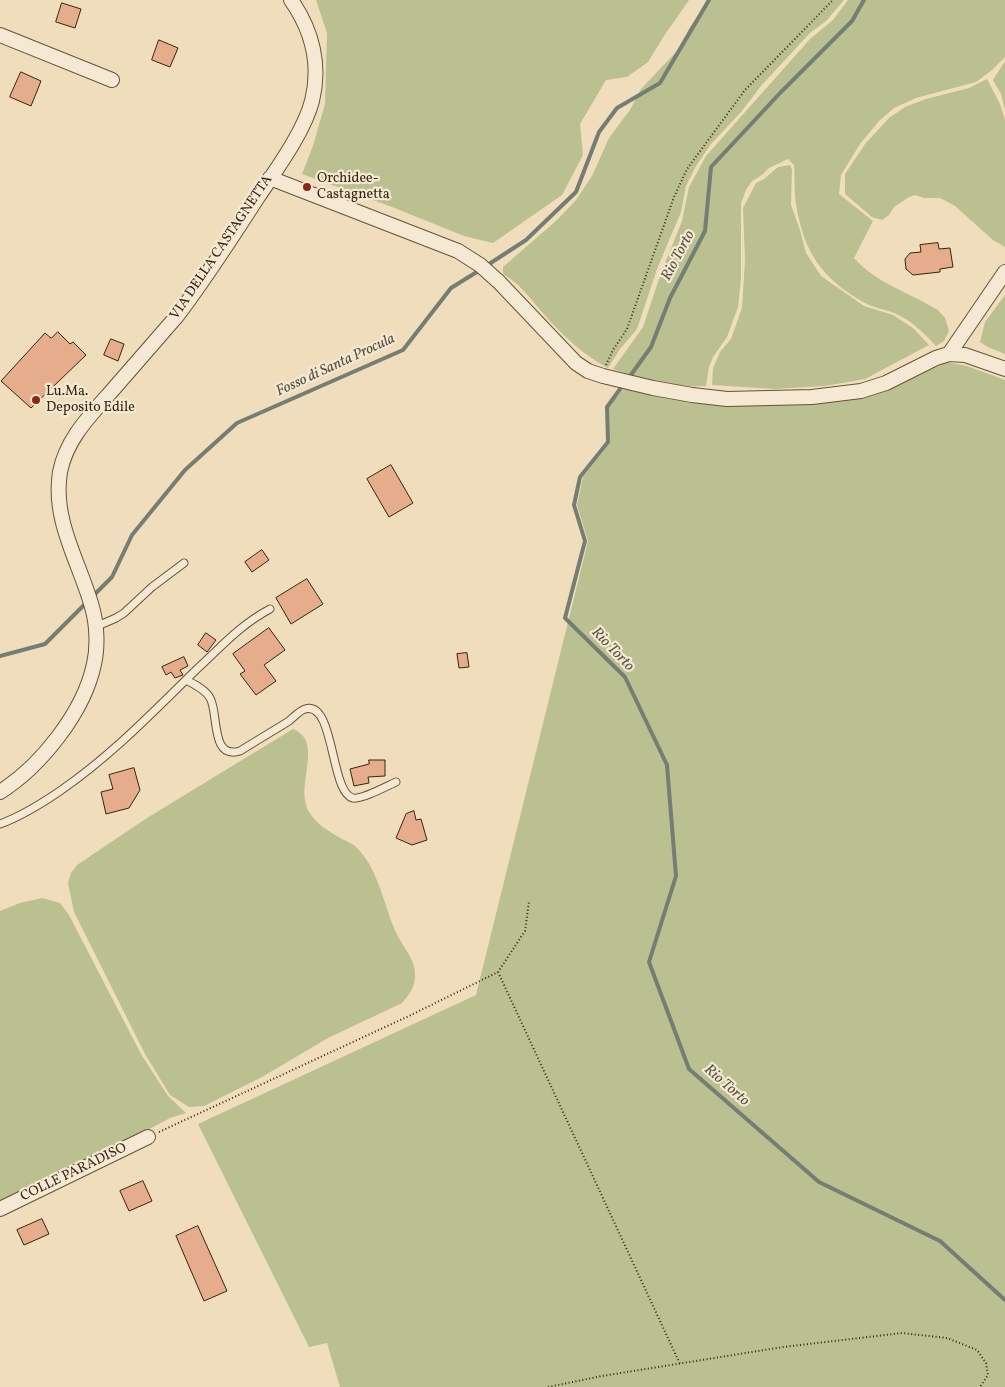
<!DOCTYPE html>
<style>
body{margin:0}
canvas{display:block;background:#f0ddbb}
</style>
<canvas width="1005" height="1387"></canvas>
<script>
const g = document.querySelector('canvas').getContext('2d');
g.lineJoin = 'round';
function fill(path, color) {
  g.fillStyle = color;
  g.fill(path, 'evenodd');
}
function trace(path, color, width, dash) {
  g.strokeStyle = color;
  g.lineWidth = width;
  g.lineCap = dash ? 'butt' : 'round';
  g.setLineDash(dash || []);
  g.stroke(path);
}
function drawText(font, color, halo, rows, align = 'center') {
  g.font = font + ' Vollkorn,serif';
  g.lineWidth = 4.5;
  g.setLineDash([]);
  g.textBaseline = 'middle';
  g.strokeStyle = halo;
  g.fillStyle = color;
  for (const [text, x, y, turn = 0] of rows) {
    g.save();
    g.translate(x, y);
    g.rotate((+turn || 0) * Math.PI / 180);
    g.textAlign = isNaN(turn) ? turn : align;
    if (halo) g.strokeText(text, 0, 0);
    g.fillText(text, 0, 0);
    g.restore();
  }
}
const green = new Path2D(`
 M316 0H689L664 36 648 62 627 77 606 80 580 124 583 155 562 195 493 243 464 236 392 207 302 174 313 146 325 104 327 33Z
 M711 0H844L826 21 810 33 761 86 741 112 711 144 696 166 686 186 681 212 657 269 637 329 620 349 608 368C582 354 561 334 542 312 530 298 519 283 503 274V267L557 220 576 200 592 176 609 138 630 110 641 89 677 51 690 27Z
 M848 0H1005V57L992 70 976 82 916 98 894 108 879 121 860 144 841 175 839 194 873 221 854 258C876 283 910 293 938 310L945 318 949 331 944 341 936 346C924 333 911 320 894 313 885 309 874 308 865 303 822 279 804 253 796 204 794 192 795 178 794 165L788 159 769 168 762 175 752 181 746 190 741 203V279L738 307 727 337 713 357 709 367 706 386 678 387 639 378 613 369 643 327 661 273 682 221 689 187 706 156 810 39 833 20Z
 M1005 61V110L1001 94 993 80Z
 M987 79 1000 104 1005 120V247L993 240 955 206 940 198H924L915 195 909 197 894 207 889 215 882 220 872 217 845 194V174L865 144 889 118 905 107 926 99 969 88Z
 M790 165 792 170 791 205 800 230 806 253 821 276 864 306 893 315 913 328 929 345 865 379 825 386 774 389 712 385 713 368 720 352 731 339 742 308 745 260 743 208 756 183 764 179 778 167Z
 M1005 295V354L988 347 980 342 985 322Z
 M947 362 967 366 1005 380V1387H340L327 1343 309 1347 198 1124 476 995 588 541 577 505 583 477 609 444V406L626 386 779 404 842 400 889 389Z
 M293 729C325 742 294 785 309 812 316 824 330 832 342 839 346 841 351 843 355 846 377 866 383 901 394 928 399 942 415 958 415 973 416 985 410 994 402 1003L328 1038 262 1077 204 1106 189 1107 170 1095 145 1054 74 912 68 883 71 873 77 865 147 818Z
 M42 898 60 903 69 915 141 1054 168 1096 186 1113 170 1118 76 1168 0 1204V911L20 903Z`);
const stream = new Path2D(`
 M486 266 526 240 576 192 599 132 617 108 660 83 709 0
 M628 379 651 347 670 298 705 231 711 167 781 92 852 21 864 0
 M623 385 607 407 608 442 580 477 574 505 585 541 565 618 625 677 667 765 676 876 649 962 689 1069 819 1182 940 1241 1005 1300
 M92 597 112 577 132 535 185 470 237 423 403 350 451 288 480 270
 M0 656 45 644 87 602`);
const building = new Path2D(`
 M62 3 81 9 75 28 56 22Z
 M159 40 178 48 170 67 152 60Z
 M21 72 41 81 31 106 10 97Z
 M938 243 939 249 950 248 953 267 940 269V272L913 275 906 269 905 259 910 253 921 252 920 245Z
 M58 332 70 344 73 342 86 355 31 408 1 381 45 333 51 338Z
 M111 339 124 344 118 361 104 355Z
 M391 465 413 503 389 517 367 479Z
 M262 550 269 560 252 572 245 562Z
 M307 579 323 604 291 624 276 598Z
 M269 628 285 650 264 665 276 681 256 695 240 674 245 671 233 654Z
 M206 633 216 640 207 652 198 645Z
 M467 653 469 667 459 668 457 654Z
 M184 657 188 666 180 670 183 675 175 678 171 672 166 675 162 667Z
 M369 760H385V776L368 777 369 783 354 786 350 769 369 764Z
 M134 768 140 790 129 808 106 814 101 792 113 789 109 775Z
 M414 811 416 820 421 819 427 840 412 845 396 838 406 814Z
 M143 1181 152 1201 129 1211 120 1191Z
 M42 1219 49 1234 24 1245 17 1230Z
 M198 1226 227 1291 204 1301 176 1236Z`);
const path = new Path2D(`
 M606 365 613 350 627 329 674 197 687 169 745 90 833 0
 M498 972 680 1364
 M159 1132 411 1015 498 972 525 931 529 902
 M548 1387 602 1376 783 1347 902 1333 947 1338 977 1350 986 1363 988 1375 980 1387`);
const service = new Path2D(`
 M95 627 116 618 124 613 152 587 184 563
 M186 680C194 684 206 690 210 698 219 713 210 760 240 751 256 741 273 731 289 721 294 717 299 711 305 709 335 700 330 793 353 798 361 800 387 786 396 782
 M0 824C22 816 41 804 60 791 112 755 152 713 197 669 222 646 240 625 270 609`);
const minor = new Path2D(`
 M0 35 112 80
 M270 178 458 251 480 265 499 282 576 363 588 371 603 376 653 388 692 395 727 399 812 397 861 391 886 383 936 358 949 354 965 355 1005 369
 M949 354 1005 272
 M0 792C41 766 84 712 94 664 98 647 97 624 92 607 80 563 52 521 60 472 67 436 94 412 117 385 137 362 157 339 177 316 206 278 232 237 258 197 276 170 304 132 312 101 321 65 312 30 291 0
 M0 1209 148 1137`);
const markers = [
 [307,187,5,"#8f2418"],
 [36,400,5,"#8f2418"]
];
const poiNames = [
 ["Orchidee-",317,179],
 ["Castagnetta",317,195],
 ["Lu.Ma.",46,392],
 ["Deposito Edile",46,408]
];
const streetNames = [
 ["VIA DELLA CASTAGNETTA",222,248,-56],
 ["COLLE PARADISO",74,1173,-26]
];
const waterNames = [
 ["Rio Torto",679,256,-62],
 ["Fosso di Santa Procula",336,366,-25],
 ["Rio Torto",612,650,46],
 ["Rio Torto",726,1086,41]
];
fill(green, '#bac090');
trace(stream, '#757e75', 4);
fill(building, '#e5ad8c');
trace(building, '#38250d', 1);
trace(service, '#665338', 9);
trace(minor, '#665338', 16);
trace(path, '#38250d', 2, [1, 2.5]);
trace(service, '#f5e9d3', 7);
trace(minor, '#f5e9d3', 14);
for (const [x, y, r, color] of markers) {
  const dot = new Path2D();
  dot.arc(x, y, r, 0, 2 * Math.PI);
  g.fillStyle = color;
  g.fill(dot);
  trace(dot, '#f5e9d3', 2);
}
drawText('14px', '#38250d', '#f5e9d3', poiNames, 'left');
drawText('14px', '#38250d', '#f5e9d3', streetNames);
drawText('italic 15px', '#575141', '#f5e9d3', waterNames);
</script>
